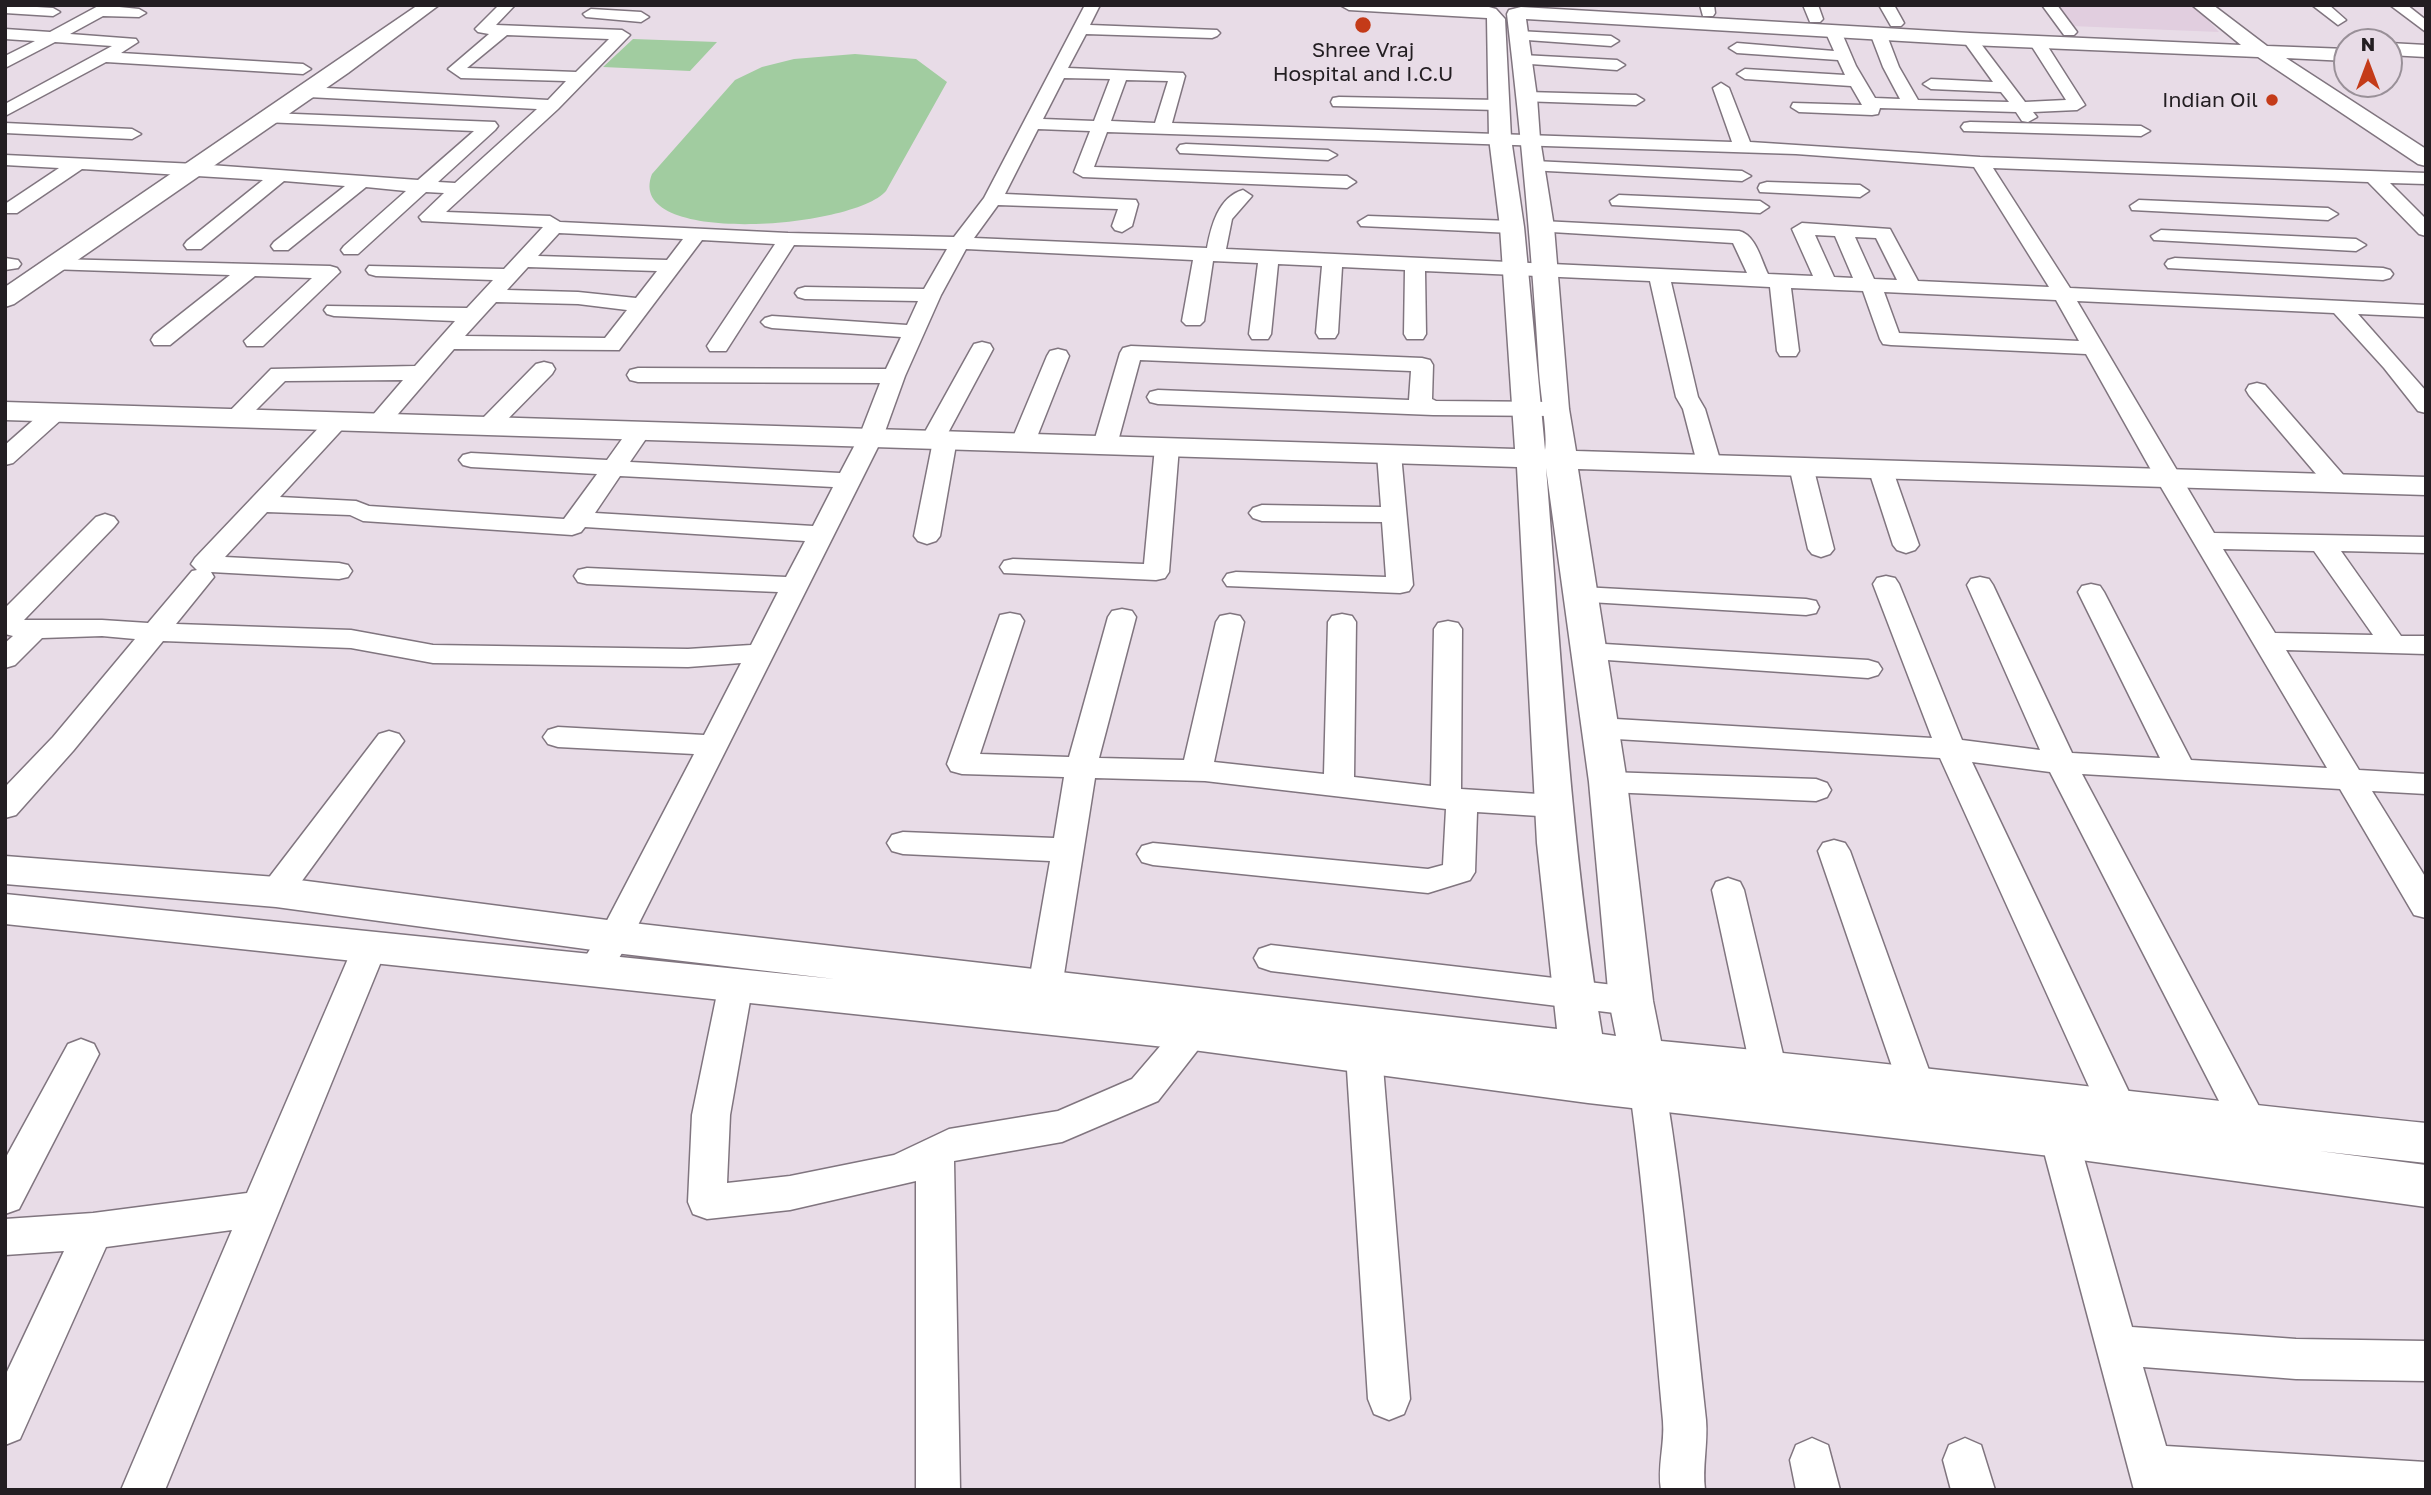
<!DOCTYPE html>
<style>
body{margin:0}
#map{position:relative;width:2431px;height:1495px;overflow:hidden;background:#e8dce7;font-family:"Golos Text",sans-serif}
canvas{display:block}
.frame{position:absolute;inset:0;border:7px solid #231e22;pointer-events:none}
.north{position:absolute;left:2333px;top:28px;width:70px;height:70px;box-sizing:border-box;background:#e8dce7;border:2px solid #999098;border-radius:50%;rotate:0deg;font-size:19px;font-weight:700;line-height:28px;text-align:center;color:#231e22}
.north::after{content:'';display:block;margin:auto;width:24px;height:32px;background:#c43b19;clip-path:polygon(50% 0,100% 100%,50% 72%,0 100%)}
</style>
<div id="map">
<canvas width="2431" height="1495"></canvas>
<div class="frame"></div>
<div class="north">N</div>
</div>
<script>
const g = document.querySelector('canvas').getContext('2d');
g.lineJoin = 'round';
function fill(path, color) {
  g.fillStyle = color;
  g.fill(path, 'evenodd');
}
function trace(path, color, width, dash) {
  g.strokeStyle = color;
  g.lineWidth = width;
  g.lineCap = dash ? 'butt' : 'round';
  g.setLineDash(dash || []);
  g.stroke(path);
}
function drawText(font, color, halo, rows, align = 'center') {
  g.font = font + ' "Golos Text",sans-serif';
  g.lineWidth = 5;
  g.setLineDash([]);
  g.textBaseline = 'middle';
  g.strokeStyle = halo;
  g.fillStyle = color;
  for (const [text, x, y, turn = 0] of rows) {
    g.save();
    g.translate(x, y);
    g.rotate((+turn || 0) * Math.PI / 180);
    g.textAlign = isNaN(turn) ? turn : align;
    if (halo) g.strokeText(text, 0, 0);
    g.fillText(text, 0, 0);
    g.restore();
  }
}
const built = new Path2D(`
 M2055 5H2194L2219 32 2071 26Z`);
const green = new Path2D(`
 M633 39 717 42 690 71 603 67Z
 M855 54 916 59 947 82 886 191C853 229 623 247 652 174L735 80 762 67 794 59Z`);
const minor = new Path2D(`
 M5 5 53 8 60 12 53 16 5 13Z
 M100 5 139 9 146 13 139 17 103 16 70 34 136 39 138 42 121 53 303 64 311 69 303 74 106 62 5 116V104L112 46 55 42 5 68V56L35 41 5 39V29L50 32Z
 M499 5H515L496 25 622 30 630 35 558 109 446 212 550 216 560 222 788 233 954 237 984 198 1085 5H1100L1090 25 1217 30 1220 33 1217 36 1212 38 1086 34 1068 68 1183 73 1185 76 1172 123 1732 142 1713 88 1721 83 1729 88 1750 142 1980 157 2426 173V184L2390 183 2426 219V236L2419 234 2368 182 1993 168 2070 288 2426 305V317L2358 314 2426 391V413L2418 411 2384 368 2334 313 2077 301 2214 533 2426 537V553L2341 551 2401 636H2426V654L2286 650 2359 770 2426 774V794L2372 791 2426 878V918L2414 915 2340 789 2082 774 2269 1125 2263 1136 2250 1141 2237 1136 2050 772 1972 762 2138 1111 2126 1136 2113 1141 2100 1136 2094 1125 2100 1111 1940 758 1599 738 1589 735 1584 728 1589 721 1599 718 1932 738 1873 584 1877 578 1886 576 1895 578 1899 584 1962 740 2040 750 1967 585 1971 579 1980 577 1989 579 1993 585 2072 753 2160 758 2078 592 2082 586 2091 584 2100 586 2104 592 2191 760 2327 768 2155 477 2086 354 1891 345 1883 344 1880 339 1863 291 1791 288 1799 351 1796 356H1780L1777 351 1770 287 1671 282 1698 397 1705 409 1721 463 1717 468 1709 470 1701 468 1697 463 1683 409 1676 397 1650 281 1425 271 1426 334 1423 339H1407L1404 334 1405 270 1342 267 1338 333 1335 338H1319L1316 333 1322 266 1278 264 1271 334 1268 339H1252L1249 334 1258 263 1213 261 1204 321 1200 325H1186L1182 321 1193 260 966 249 941 295 905 376 883 437 861 481 632 937 606 979 594 983 582 979 577 970 602 930 694 754 558 747 548 744 543 737 548 730 558 727 704 735 741 663 688 667 433 663 351 648 163 641 73 751 16 815 5 818V787L53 737 135 639 102 636 42 638 15 665 5 668V643L13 636 5 634V608L96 517 105 514 114 517 118 522 114 527 24 620H102L148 623 192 571 197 570 191 564 195 558 329 417H345L349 422 280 497 356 501 369 506 564 519 597 474 471 467 463 465 459 460 463 455 471 453 607 460 632 425H648L652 430 630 462 840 473 859 437 880 383 638 382 630 380 627 375 630 370 638 368 886 369 901 337 772 328 765 326 761 322 765 318 772 316 907 325 918 301 805 299 798 297 795 293 798 289 805 287 924 289 947 249 794 245 726 351H710L707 346 775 244 702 240 619 350 454 349 386 428H370L366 423 403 380 285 381 242 424H226L222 419 271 369 415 366 455 321 334 316 327 314 324 310 327 306 467 308 493 280 376 276 369 274 366 270 369 266 504 269 543 227 422 221 419 217 444 193 426 192 358 254H344L341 250 344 246 406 191 366 187 288 250H274L271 246 274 242 345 186 284 181 201 249H187L184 245 187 241 263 180 82 169 17 213H5V204L59 168 5 165V155L196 164 418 180 474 131 264 122 261 118 270 113 495 122 498 126 495 130 438 182 455 183 537 109 308 97 300 92 308 87 548 100 566 81 461 78 448 69 489 34 478 32 475 29ZM507 35 609 39 576 72 467 68ZM1064 78 1110 79 1094 121 1043 119ZM1126 80 1168 81 1155 123 1111 121ZM1038 129 1090 131 1074 172 1083 177 1347 188 1356 182 1347 176 1094 167 1107 132 1796 154 1974 167 2049 287 1918 281 1890 229 1802 223 1792 229 1813 276 1768 274C1761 260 1756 235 1739 231L1542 221 1535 223 1532 227 1535 231 1733 243 1747 273 1226 249 1232 219 1252 196 1243 190C1218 197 1211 227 1207 248L974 238 998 205 1118 209 1112 226 1115 230 1122 232 1132 226 1138 204 1136 200 1005 194ZM559 233 683 239 667 260 538 256ZM1815 235 1835 236 1853 278 1834 277ZM1855 237 1876 238 1897 280 1874 279ZM528 267 657 271 636 298 578 292 507 290ZM1884 292 2056 300 2079 341 1899 333ZM496 302 578 304 627 310 605 338 465 336ZM620 476 833 487 813 526 595 513ZM267 512 350 515 363 521 572 535 581 532 585 527 805 541 786 577 587 568 578 570 574 576 578 582 587 584 778 592 751 645 688 649 433 645 351 630 176 624 214 577 211 572 339 579 348 577 352 571 348 565 339 563 225 557ZM2223 549 2314 551 2373 635 2275 633Z
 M1700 5H1714L1715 13 1713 16H1703Z
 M1803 5H1818L1823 19 1820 22H1810Z
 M1879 5H1894L1904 23 1901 26H1891Z
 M2042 5H2057L2077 32 2074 35H2064Z
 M2312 5H2329L2346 20 2338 25Z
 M2390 5H2407L2426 20V32Z
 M591 9 641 12 649 17 641 22 586 17 583 14Z
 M1833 26 1841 31 1856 66 1875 98 1900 99 1883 67 1870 33 1878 28 1886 33 1899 67 1918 100 2009 102 2001 92 1931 89 1923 84 1931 79 1993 82 1962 39 1970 34 1975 36 2025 102 2066 100 2029 42 2037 37 2043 39 2085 105 2077 110 2033 112 2037 117 2028 122 2022 121 2016 112 1880 108 1878 114 1872 115 1799 112 1791 107 1793 103 1862 105 1851 86 1745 79 1737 74 1745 69 1845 75 1838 60 1737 53 1729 48 1737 43 1834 51 1825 31Z
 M1518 31 1611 36 1619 41 1611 46 1513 39 1510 36Z
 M1522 55 1617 60 1625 65 1617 70 1516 63 1514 60 1516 57Z
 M1527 92 1636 95 1644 100 1636 105 1521 101 1519 97Z
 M1339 97 1498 100 1506 105 1498 110 1333 106 1331 102 1333 98Z
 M1970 122 2141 126 2150 131 2141 136 1964 131 1961 127 1964 123Z
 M5 123 132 129 141 134 132 139 5 133Z
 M1186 144 1328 150 1337 155 1328 160 1180 153 1177 149 1180 145Z
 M1534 161 1742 171 1751 176 1742 181 1528 170 1525 166Z
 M1767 182 1860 185 1869 191 1860 197 1760 192 1758 188 1760 184Z
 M1619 195 1760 201 1769 207 1760 213 1612 205 1610 201Z
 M2139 200 2328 208 2338 214 2328 220 2132 210 2130 206Z
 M1368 216 1512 221 1522 227 1512 233 1361 226 1358 222Z
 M2161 230 2356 239 2366 245 2356 251 2154 240 2151 236Z
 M5 258 18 260 21 264 18 268 5 270Z
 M2175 258 2383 268 2390 270 2393 274 2390 278 2383 280 2168 268 2165 264 2168 260Z
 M56 259 330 266 337 268 340 272 263 346H247L244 341 312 278 255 276 170 345H154L151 340 154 335 230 275 49 269 46 265 49 261Z
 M982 342 990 344 993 349 948 433 957 439 940 536 936 541 927 544 918 541 914 536 932 446 925 444 921 439 971 349 974 344Z
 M1131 346 1422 358 1430 360 1433 365 1432 399 1436 401 1555 402 1563 404 1566 409 1563 414 1555 416 1433 415 1158 404 1150 402 1147 397 1150 392 1158 390 1409 400 1411 371 1140 360 1117 445 1113 450H1097L1093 445 1120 353 1123 348Z
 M1058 349 1066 351 1069 356 1035 442 1031 447H1015L1011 442 1047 356 1050 351Z
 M544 362 552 364 555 369 552 374 496 431H480L476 426 480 421 536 364Z
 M2257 383 2265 385 2346 478 2349 483 2346 488 2337 490 2328 488 2249 395 2246 390 2249 385Z
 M55 406 63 408 67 413 63 418 13 463 5 465V445L47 408Z
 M1167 440 1175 442 1179 447 1169 572 1165 578 1156 580 1004 573 1000 567 1004 561 1013 559 1144 564 1155 447 1159 442Z
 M1389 447 1397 449 1401 454 1413 585 1409 591 1400 593 1227 586 1223 580 1227 574 1236 572 1386 577 1382 522 1262 521 1253 518 1249 513 1253 508 1262 505 1381 507 1377 454 1381 449Z
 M1801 459 1810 461 1813 466 1834 549 1830 554 1821 557 1812 554 1808 549 1789 466 1792 461Z
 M1880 461 1889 463 1892 468 1919 545 1915 550 1906 553 1897 550 1893 545 1868 468 1871 463Z
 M1582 587 1806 599 1816 601 1819 607 1816 613 1806 615 1573 601 1569 595 1573 589Z
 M1122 609 1132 611 1136 617 1099 758 1184 760 1216 622 1220 616 1230 614 1240 616 1244 622 1214 762 1324 774 1328 622 1332 616 1342 614 1352 616 1356 622 1354 777 1431 786 1434 629 1438 623 1448 621 1458 623 1462 629 1461 789 1554 795 1565 798 1569 806 1565 814 1554 817 1477 812 1475 872 1470 880 1428 893 1153 865 1142 862 1137 854 1142 846 1153 843 1428 869 1443 865 1446 809 1205 781 1095 778 1062 987 1057 997 1045 1000 1033 997 1028 987 1050 861 903 854 892 851 887 843 892 835 903 832 1054 838 1064 777 962 774 951 771 947 764 1000 615 1010 613 1020 615 1024 621 980 754 1069 757 1108 617 1112 611Z
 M1588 643 1868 660 1878 663 1882 669 1878 675 1868 678 1578 658 1574 652 1578 646Z
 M389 731 399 734 404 741 288 900 276 904 264 900 260 892 264 884 379 734Z
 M1608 772 1816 779 1827 783 1831 790 1827 797 1816 801 1608 792 1597 789 1593 782 1597 775Z
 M1834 840 1845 843 1850 851 1934 1084 1929 1095 1916 1099 1903 1095 1898 1084 1818 851 1823 843Z
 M1728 878 1740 882 1744 890 1787 1071 1782 1081 1769 1086 1756 1081 1751 1071 1712 890 1716 882Z
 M370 934 382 938 387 947 165 1490H121L232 1230 106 1247 20 1439 5 1445V1376L64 1251 5 1255V1219L93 1213 247 1193 353 947 358 938Z
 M1271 945 1631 987 1643 991 1648 1001 1643 1011 1631 1015 1271 971 1259 967 1254 958 1259 949Z
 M736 971 748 975 753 984 730 1115 727 1183 790 1176 894 1155 949 1129 1058 1111 1132 1079 1180 1023 1193 1019 1206 1023 1211 1033 1158 1101 1062 1142 954 1161 960 1490H916V1181L790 1210 707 1219 693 1214 688 1202 692 1115 719 984 724 975Z
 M81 1039 94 1044 99 1054 19 1209 5 1214V1159L68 1044Z
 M1364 1039 1377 1044 1382 1054 1410 1399 1404 1414 1389 1420 1374 1414 1368 1399 1346 1054 1351 1044Z
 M1648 1076 1661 1080 1666 1091C1684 1200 1694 1310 1706 1420 1708 1444 1702 1467 1705 1490H1661C1657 1467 1665 1444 1663 1421 1653 1311 1645 1200 1630 1091L1635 1080Z
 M2059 1121 2072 1126 2078 1137 2132 1327 2296 1339 2426 1341V1381L2296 1379 2143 1367 2166 1446 2426 1462V1490H2134L2040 1137 2046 1126Z
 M1812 1438 1828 1445 1840 1490H1796L1790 1460 1796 1445Z
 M1965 1438 1981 1445 1995 1490H1951L1943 1460 1949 1445Z`);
const tertiary = new Path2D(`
 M418 5H439L348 73 14 304 5 307V287Z
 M1340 5 1489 7 1496 9 1505 19 1511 138 1524 227 1545 450C1548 438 1540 389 1539 371 1532 252 1521 133 1507 14L1509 10 1521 7 1970 33 2241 45 2192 5H2213L2267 46 2347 49V61L2286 58 2426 149V166L2418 164 2258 57 1970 45 1526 19 1537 97 1540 139 1554 227 1569 409 1576 451 2426 477V495L1578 469 1627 782 1653 1001 1661 1041C1916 1065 2170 1097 2426 1123V1163L2319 1151 2426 1165V1207L2059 1157 1588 1103 1193 1050 5 924V894L835 979 615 953 276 907 5 884V856L276 877 615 921 1557 1029 1537 843 1517 467 5 420V402L1515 449 1500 227 1489 138 1487 18 1349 10ZM1546 468 1589 782 1609 1001 1616 1036 1602 1034C1571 847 1561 657 1546 468Z
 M2389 43 2426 45V57L2389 55Z`);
const markers = [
 [1363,25,9,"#c43b19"],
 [2272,100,7,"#c43b19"]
];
const farPoinames = [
 ["Shree Vraj",1363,50],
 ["Hospital and I.C.U",1363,74],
 ["Indian Oil",2258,100,"right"]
];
fill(built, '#e1cedf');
fill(green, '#a1cca0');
trace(minor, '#80757f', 3);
trace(tertiary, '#80757f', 3);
fill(minor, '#fff');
fill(tertiary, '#fff');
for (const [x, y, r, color] of markers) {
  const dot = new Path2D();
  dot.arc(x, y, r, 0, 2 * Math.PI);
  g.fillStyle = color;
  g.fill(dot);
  trace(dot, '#e8dce7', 2.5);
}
drawText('21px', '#231e22', '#e8dce7', farPoinames);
</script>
